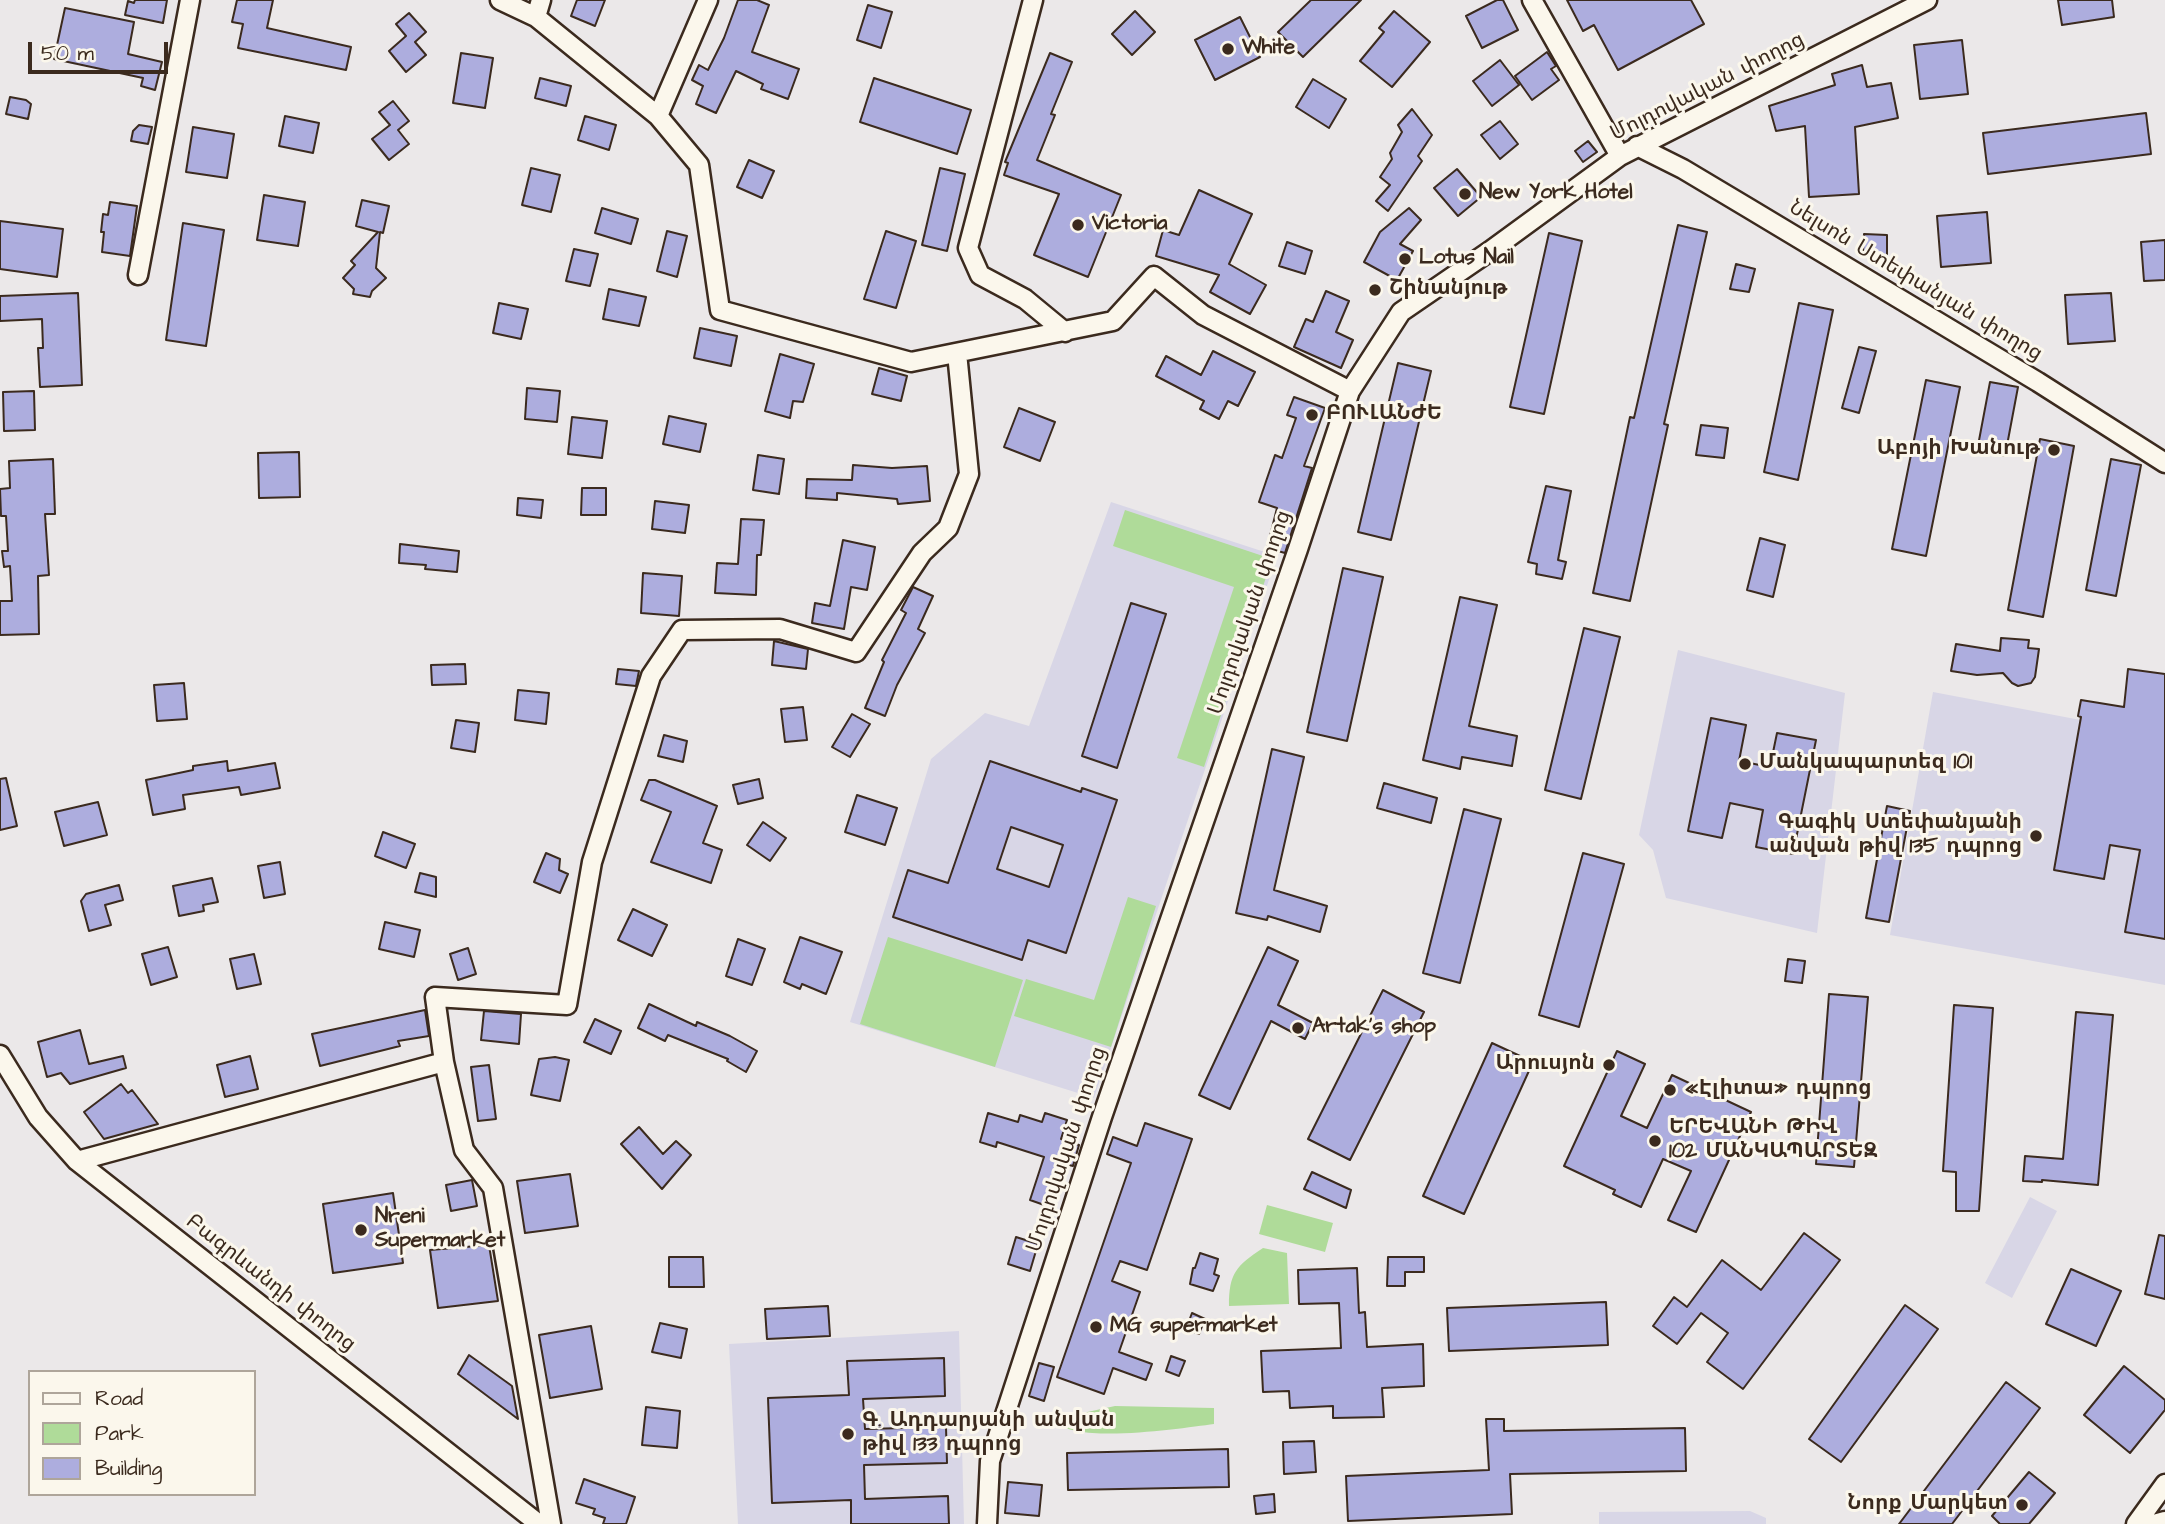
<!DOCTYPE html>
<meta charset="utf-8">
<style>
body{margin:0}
#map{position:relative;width:2165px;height:1524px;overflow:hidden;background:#ebe8e9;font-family:"Architects Daughter",sans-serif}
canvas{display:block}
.legend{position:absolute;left:28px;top:1370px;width:228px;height:126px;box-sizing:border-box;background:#fbf7ec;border:2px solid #aea59a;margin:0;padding:9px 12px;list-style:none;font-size:21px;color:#3b2a1e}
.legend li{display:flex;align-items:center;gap:14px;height:35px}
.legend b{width:35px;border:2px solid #aea59a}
.scale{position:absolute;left:28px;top:42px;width:140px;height:32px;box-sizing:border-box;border:4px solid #3b2a1e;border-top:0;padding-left:9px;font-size:21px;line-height:24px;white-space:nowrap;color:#3b2a1e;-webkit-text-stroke:5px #fbf7ec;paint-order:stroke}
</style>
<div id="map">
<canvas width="2165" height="1524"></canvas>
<ul class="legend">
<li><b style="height:9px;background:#fbf7ec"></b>Road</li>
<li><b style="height:19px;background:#afdb99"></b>Park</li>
<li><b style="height:19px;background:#adadde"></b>Building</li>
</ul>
<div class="scale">50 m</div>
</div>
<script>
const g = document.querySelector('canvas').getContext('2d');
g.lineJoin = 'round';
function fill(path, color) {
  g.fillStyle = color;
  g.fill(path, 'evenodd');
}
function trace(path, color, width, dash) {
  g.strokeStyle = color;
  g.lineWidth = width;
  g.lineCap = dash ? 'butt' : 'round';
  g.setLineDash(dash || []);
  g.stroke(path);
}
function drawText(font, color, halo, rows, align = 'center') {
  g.font = font + ' "Architects Daughter","Noto Sans Armenian",sans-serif';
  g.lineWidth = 6;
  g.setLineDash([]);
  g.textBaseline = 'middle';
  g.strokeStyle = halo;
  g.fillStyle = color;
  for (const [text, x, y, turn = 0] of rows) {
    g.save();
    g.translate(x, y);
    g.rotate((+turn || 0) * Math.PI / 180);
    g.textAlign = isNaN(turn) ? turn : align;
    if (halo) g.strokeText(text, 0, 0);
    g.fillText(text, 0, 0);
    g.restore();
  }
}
const built = new Path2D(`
 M1111 502 1277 556 1094 1098 850 1022 931 759 985 713 1029 726Z
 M1678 650 1845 693 1817 933 1666 898 1653 850 1639 835Z
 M1933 692 2165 736V985L1890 935Z
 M2030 1197 2057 1211 2012 1298 1985 1283Z
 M959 1331 964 1524H738L729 1344Z
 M1750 1511 1766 1518V1524H1599V1512Z`);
const green = new Path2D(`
 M1125 510 1272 559 1204 767 1177 758 1234 587 1113 546Z
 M1128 897 1156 906 1111 1047 1014 1016 1026 979 1094 1000Z
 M888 937 1023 980 995 1067 860 1024Z
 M1267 1205 1333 1223 1325 1252 1259 1234Z
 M1263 1248 1287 1253 1289 1304 1229 1306C1229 1273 1236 1266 1263 1248Z
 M1115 1406 1214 1408V1424C1183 1428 1080 1444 1057 1423L1069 1416Z`);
const building = new Path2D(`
 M135 0H167L163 23 125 15 128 1 134 3Z
 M237 0H273L267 28 351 47 346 70 238 48 243 24 232 22Z
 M577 0H605L595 26 571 16Z
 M738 0H757L769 5 752 52 799 69 788 99 761 89 763 84 736 71 716 113 696 104 703 86 692 80 699 65 708 70 724 38Z
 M1311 0H1361L1303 57 1278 32Z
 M1497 0H1503L1518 30 1482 48 1466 16Z
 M1567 0H1691L1704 24 1618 70 1594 25 1583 31Z
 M2058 0H2112L2114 17 2062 25Z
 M868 5 892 12 881 48 857 40Z
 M65 8 134 22 128 54 162 62 155 90 141 86 143 78 54 59Z
 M1135 11 1155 32 1132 55 1112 34Z
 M1394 11 1430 42 1392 87 1360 61 1384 32 1379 28Z
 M409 13 426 32 415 42 426 55 406 72 389 51 406 36 396 24Z
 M1240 17 1260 57 1215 80 1195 40Z
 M1962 40 1968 94 1920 99 1914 45Z
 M1547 52 1556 66 1551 69 1559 80 1532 100 1515 76Z
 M461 53 493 58 485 108 453 103Z
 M1050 53 1072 62 1051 114 1055 115 1037 160 1121 195 1088 277 1034 255 1059 194 1004 175 1008 163 1005 162Z
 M1500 60 1519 85 1492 106 1473 81Z
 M1862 65 1867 87 1891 83 1898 118 1855 127 1859 194 1809 197 1805 126 1776 131 1769 106 1835 85 1832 74Z
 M540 78 571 86 566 106 535 98Z
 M874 78 971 110 957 154 860 122Z
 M1313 79 1346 99 1329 128 1296 107Z
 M10 97 26 100 31 104 28 119 6 114Z
 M393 101 409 121 398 130 409 144 389 160 372 139 390 125 379 112Z
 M1412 109 1432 135 1418 156 1422 161 1388 211 1376 201 1390 185 1380 177 1392 159 1390 153 1402 132 1398 125Z
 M2146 113 2151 154 1988 174 1983 133Z
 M285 116 319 123 313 153 279 146Z
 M585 116 616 125 609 150 578 140Z
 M1500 121 1518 144 1500 159 1481 135Z
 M139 125 152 127 148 144 131 141 133 131Z
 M193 127 234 134 227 178 186 172Z
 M1588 141 1597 152 1583 162 1575 151Z
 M749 160 774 171 762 198 737 187Z
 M531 168 560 175 551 212 522 205Z
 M940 168 965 174 947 251 922 245Z
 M1457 169 1481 197 1458 216 1434 188Z
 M1199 190 1252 214 1229 264 1266 285 1250 314 1210 292 1219 275 1156 256 1163 230 1179 235Z
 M264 195 305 202 298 246 257 240Z
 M362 200 389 206 383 233 380 232 376 268 386 278 372 291 370 297 353 294 354 289 343 278 355 265 351 261 378 232 356 226Z
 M110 202 137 206 130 256 102 252 104 232H101L103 214 108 215Z
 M602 208 638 219 631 244 595 233Z
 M1409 208 1421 220 1400 244 1413 251 1397 280 1364 262 1380 232Z
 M1987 212 1991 263 1941 267 1937 216Z
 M0 221 63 229 57 277 0 269Z
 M183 223 224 230 206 346 166 340Z
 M1678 225 1707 232 1664 424 1668 425 1630 601 1593 593 1630 417 1634 418Z
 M667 231 687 236 677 277 657 271Z
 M886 231 916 241 896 308 864 299Z
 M1549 233 1582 241 1544 414 1510 407Z
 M1864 234 1887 235V266L1863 252Z
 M2165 240V280L2144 281 2141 242Z
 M1287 242 1312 251 1305 274 1279 266Z
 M574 249 598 254 590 286 566 281Z
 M1736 264 1755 269 1749 292 1730 289Z
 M609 289 646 297 639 326 603 319Z
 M1326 291 1349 301 1336 332 1353 340 1341 368 1294 347 1306 319 1313 322Z
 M78 293 82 385 40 387 38 348H43L42 319 0 321V296Z
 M2111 293 2115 341 2068 344 2065 295Z
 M499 303 528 309 521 339 493 333Z
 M1799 303 1833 310 1798 480 1764 472Z
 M700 328 737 336 731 366 694 358Z
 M1859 347 1876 351 1859 413 1842 408Z
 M1213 351 1255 372 1238 406 1228 401 1219 419 1200 409 1204 401 1156 376 1166 356 1201 375Z
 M780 354 814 364 803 402 793 401 790 418 765 411Z
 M1398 363 1431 371 1391 540 1358 532Z
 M879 368 907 376 901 401 872 394Z
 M1926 380 1960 387 1926 556 1892 549Z
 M1990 382 2018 387 2005 456 1977 451Z
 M527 388 560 391 557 422 525 419Z
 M34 391 35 430 4 431 3 392Z
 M1294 397 1325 408 1304 466 1312 468 1285 553 1267 548 1277 508 1259 502 1275 455 1282 458 1296 418 1287 415Z
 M1019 408 1055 422 1040 461 1004 447Z
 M669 416 706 424 700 452 663 444Z
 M572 417 607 421 602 458 568 454Z
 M1701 425 1728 428 1724 458 1696 455Z
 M2040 439 2074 446 2043 617 2008 610Z
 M299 452 300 497 259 498 258 453Z
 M758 455 784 459 779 494 753 490Z
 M53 459 55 514H45L49 575 38 576 39 634 0 635V601H12L10 566 4 567 2 551H8L6 516H1L0 489 10 488 9 461Z
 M2111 459 2141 465 2116 596 2086 590Z
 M853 465 892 468 927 466 930 501 898 504 897 499 837 493V500L806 498 807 479 852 480Z
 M1546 486 1571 491 1558 560 1566 562 1562 579 1536 574 1537 564 1528 562Z
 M582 488H606V515H581Z
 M518 498 543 500 541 518 517 515Z
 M655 501 689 505 685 533 652 529Z
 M741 519 764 520 761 555H757L756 595 715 593 717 563 738 564Z
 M1760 538 1785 545 1773 597 1747 590Z
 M843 540 875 547 867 590 851 587 844 629 812 623 815 603 830 606Z
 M400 544 459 551 457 572 425 569 426 565 399 563Z
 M1343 568 1383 577 1347 741 1307 732Z
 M643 573 682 576 679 616 641 613Z
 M913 587 933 596 918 629 925 633 897 685 885 716 865 708 884 662 882 660 906 613 901 610Z
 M1460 597 1497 605 1469 726 1517 736 1512 766 1462 757 1460 769 1423 760Z
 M1131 603 1166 614 1117 768 1082 756Z
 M1584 628 1620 637 1581 799 1545 790Z
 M2001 638 2029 640 2028 648 2039 649 2035 677 2031 683 2018 686 2012 683 2003 673 1977 675 1951 671 1956 644 2000 651Z
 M774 641 808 649 806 669 772 665Z
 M465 664 466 684 432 685 431 665Z
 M618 669 639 671 636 686 616 684Z
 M2128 669 2165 674V939L2125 932 2140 850 2110 845 2104 879 2054 870 2081 717 2078 716 2081 700 2124 707Z
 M184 683 187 719 157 721 154 685Z
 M518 690 549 693 546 724 515 720Z
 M803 707 807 740 785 742 781 709Z
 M852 714 870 724 850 757 832 747Z
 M1711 718 1746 725 1739 761 1770 767 1777 733 1816 740 1793 854 1756 847 1763 810 1730 803 1722 838 1688 831Z
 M456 720 479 723 475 752 451 748Z
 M664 735 687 741 683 762 658 756Z
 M1272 749 1304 757 1274 890 1327 906 1320 932 1268 916 1267 920 1236 913Z
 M227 761 228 771 275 763 280 788 241 795 239 787 183 795 185 809 153 815 146 780 193 770V766Z
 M990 761 1081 792 1082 788 1117 800 1066 953 1028 940 1022 960 893 917 908 870 948 883ZM1011 827 1063 845 1049 887 997 869Z
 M6 778 17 826 0 830V779Z
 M759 779 763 798 738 804 733 785Z
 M649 780H655L717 806 703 843 722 850 711 883 651 862 671 812 641 800Z
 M1384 783 1437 798 1431 823 1377 808Z
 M857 795 897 808 885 845 845 832Z
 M98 802 107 835 64 846 55 812Z
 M1887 806 1910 811 1889 922 1866 918Z
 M1464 809 1501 819 1460 983 1423 973Z
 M763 822 786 838 770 861 747 845Z
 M383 832 415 844 406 868 375 856Z
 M546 853 560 859 559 870 568 874 560 893 534 882Z
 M1583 853 1624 864 1579 1027 1539 1015Z
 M280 862 285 894 264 898 258 866Z
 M420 873 436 877V897L415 892Z
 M212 878 218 902 203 905 204 911 179 916 173 886Z
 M119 885 123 900 105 905 111 925 89 931 81 901 86 894Z
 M633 909 667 925 652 956 618 940Z
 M385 922 420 930 414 957 379 949Z
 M800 937 842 952 826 994 802 984 800 989 784 982Z
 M738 939 765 949 752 985 726 976Z
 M168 947 177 977 151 985 142 954Z
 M1268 947 1298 961 1278 1005 1313 1023 1305 1039 1271 1021 1230 1109 1199 1095Z
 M468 948 476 974 458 980 450 954Z
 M254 954 261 984 237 989 230 959Z
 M1788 959 1805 961 1802 983 1785 981Z
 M1383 990 1424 1012 1350 1160 1308 1139Z
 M1829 994 1868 997 1854 1167 1816 1164Z
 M649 1004 696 1026 697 1022 730 1036 757 1051 746 1072 727 1061 728 1059 668 1035 665 1041 638 1028Z
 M1954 1005 1993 1008 1979 1211H1956V1172L1943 1171Z
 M425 1010 429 1036 398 1041 400 1046 320 1066 312 1034Z
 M484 1011 521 1014 519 1044 481 1040Z
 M2076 1012 2113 1015 2098 1185 2042 1180V1182L2023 1181 2025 1156 2063 1159Z
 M595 1019 621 1031 611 1054 584 1042Z
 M80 1030 89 1064 123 1056 126 1068 70 1084 61 1073 47 1077 38 1042Z
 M1492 1043 1533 1062 1464 1214 1423 1196Z
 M1617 1051 1645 1064 1621 1116 1647 1128 1672 1075 1751 1112 1696 1232 1668 1220 1691 1171 1663 1159 1641 1207 1613 1194 1615 1190 1564 1166Z
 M250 1056 258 1089 225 1097 217 1065Z
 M555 1057 569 1060 560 1101 531 1095 539 1059Z
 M489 1065 496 1119 478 1121 471 1067Z
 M121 1084 128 1093 132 1090 158 1124 104 1139 84 1112Z
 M988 1113 1018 1122 1020 1115 1042 1122 1045 1113 1067 1120 1061 1139 1079 1145 1073 1166 1061 1163 1047 1206 1030 1200 1044 1157 997 1142 996 1147 980 1142Z
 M1145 1123 1192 1139 1147 1270 1120 1261 1112 1281 1140 1292 1119 1352 1152 1364 1146 1380 1113 1368 1104 1394 1057 1377 1131 1163 1107 1154 1113 1137 1137 1146Z
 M639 1127 663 1154 676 1141 691 1155 662 1189 621 1144Z
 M1312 1172 1351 1190 1346 1208 1304 1189Z
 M570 1174 578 1226 525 1233 517 1181Z
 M472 1180 477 1206 451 1211 446 1185Z
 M393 1193 403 1263 333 1273 323 1204Z
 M1804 1233 1840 1260 1743 1389 1707 1362 1728 1333 1701 1313 1677 1344 1653 1326 1674 1297 1687 1307 1722 1260 1761 1290Z
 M2159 1235 2165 1236V1299L2145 1294Z
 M1016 1237 1038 1244 1030 1271 1008 1264Z
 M489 1245 498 1301 438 1308 430 1250Z
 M1200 1253 1218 1259 1214 1274 1219 1276 1213 1291 1190 1284 1193 1268H1195Z
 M669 1257H703L704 1287H669Z
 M1388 1257H1424V1272H1405V1286H1387Z
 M1357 1268 1359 1313 1365 1312 1367 1347 1423 1344 1424 1386 1382 1388 1384 1417 1333 1418V1406L1290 1408 1289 1391 1263 1392 1261 1351 1341 1348 1339 1303 1299 1304 1298 1270Z
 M2071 1269 2121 1291 2096 1346 2046 1324Z
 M1606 1302 1608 1345 1449 1351 1447 1308Z
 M1905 1305 1938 1329 1841 1462 1809 1439Z
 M828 1306 830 1336 767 1339 765 1309Z
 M1192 1313 1205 1319 1199 1334 1186 1329Z
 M660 1323 687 1329 681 1358 652 1352Z
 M591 1326 602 1389 550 1398 539 1335Z
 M469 1355 512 1386 518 1419 458 1374Z
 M1171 1356 1185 1361 1179 1376 1166 1371Z
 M944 1358 945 1396 863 1399 865 1429 946 1427 947 1463 864 1465 865 1499 948 1496 949 1524H851V1500L772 1503 768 1398 849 1395 847 1361Z
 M1039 1363 1054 1367 1044 1401 1029 1396Z
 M2124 1366 2165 1400V1410L2130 1453 2084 1415Z
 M2006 1382 2040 1408 1952 1524H1899Z
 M646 1407 680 1411 677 1448 642 1445Z
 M1486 1419H1504V1431L1685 1428 1686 1471 1510 1474 1512 1514 1348 1521 1346 1476 1489 1470Z
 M1314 1441 1316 1472 1284 1474 1283 1442Z
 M1228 1449 1229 1487 1068 1490 1067 1453Z
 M2029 1472 2055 1493 2029 1524H2000L1992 1516Z
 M584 1479 635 1497 626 1524H603L605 1518 593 1514 595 1509 576 1503Z
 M1008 1482 1042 1485 1039 1516 1005 1513Z
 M1274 1494 1275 1512 1256 1514 1254 1496Z`);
const minor = new Path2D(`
 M500 0 536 17 658 116 699 165 720 310 911 362 1113 321 1154 276 1203 315 1350 391
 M1033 0 968 248 980 275 1025 299 1065 332
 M1532 0 1620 156
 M536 17 541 0
 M658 116 708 0
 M1637 146 1683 169 1750 209 2038 382 2165 463
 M138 275 190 0
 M0 1055 38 1117 77 1161 539 1524
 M444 1062 464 1150 493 1188 551 1524
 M77 1161 444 1062 435 997 567 1005 592 862 651 676 682 630 780 629 856 652 922 553 948 528 969 474 957 353
 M987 1524 990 1461 1102 1117 1298 549 1350 391 1401 312 1490 251 1620 156 1927 0
 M2136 1524 2165 1484
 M2154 1524 2165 1521`);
const markers = [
 [1228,49,7,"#3b2a1e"],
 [1465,194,7,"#3b2a1e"],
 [1078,225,7,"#3b2a1e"],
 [1405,259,7,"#3b2a1e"],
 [1375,290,7,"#3b2a1e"],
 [1312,415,7,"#3b2a1e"],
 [2054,450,7,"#3b2a1e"],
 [1745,764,7,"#3b2a1e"],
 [2036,836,7,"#3b2a1e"],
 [1298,1028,7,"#3b2a1e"],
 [1609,1065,7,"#3b2a1e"],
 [1670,1090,7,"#3b2a1e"],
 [1655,1141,7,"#3b2a1e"],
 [361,1230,7,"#3b2a1e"],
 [1096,1327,7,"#3b2a1e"],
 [848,1434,7,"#3b2a1e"],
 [2022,1505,7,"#3b2a1e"]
];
const poiNames = [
 ["White",1242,49],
 ["New York Hotel",1479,194],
 ["Victoria",1092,225],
 ["Lotus Nail",1419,259],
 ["Շինանյութ",1389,290],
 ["ԲՈՒԼԱՆԺԵ",1326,415],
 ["Աբոյի Խանութ",2040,450,"right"],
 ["Մանկապարտեզ 101",1759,764],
 ["Գագիկ Ստեփանյանի",2022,824,"right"],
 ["անվան թիվ 135 դպրոց",2022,848,"right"],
 ["Artak's shop",1312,1028],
 ["Արուսյոն",1595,1065,"right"],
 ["«Էլիտա» դպրոց",1684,1090],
 ["ԵՐԵՎԱՆԻ ԹԻՎ",1669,1129],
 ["102 ՄԱՆԿԱՊԱՐՏԵԶ",1669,1153],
 ["Nreni",375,1218],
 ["Supermarket",375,1242],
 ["MG supermarket",1110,1327],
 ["Գ. Ադդարյանի անվան",862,1422],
 ["թիվ 133 դպրոց",862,1446],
 ["Նորք Մարկետ",2008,1505,"right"]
];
const streetNames = [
 ["Մոլդովական փողոց",1708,88,-27],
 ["Նելսոն Ստեփանյան փողոց",1915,282,31],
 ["Մոլդովական փողոց",1251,613,-71],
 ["Մոլդովական փողոց",1068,1150,-72],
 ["Բագրևանդի փողոց",270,1284,38]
];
fill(built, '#d8d6e6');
fill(green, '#afdb99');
fill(building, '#adadde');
trace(building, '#3b2a1e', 2);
trace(minor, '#3b2a1e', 23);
trace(minor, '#fbf7ec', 18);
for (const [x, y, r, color] of markers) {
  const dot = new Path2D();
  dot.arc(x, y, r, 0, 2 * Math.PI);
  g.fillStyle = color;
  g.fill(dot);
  trace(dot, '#fbf7ec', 2.5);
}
drawText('bold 21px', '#3b2a1e', '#fbf7ec', poiNames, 'left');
drawText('21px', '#3b2a1e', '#fbf7ec', streetNames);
</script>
